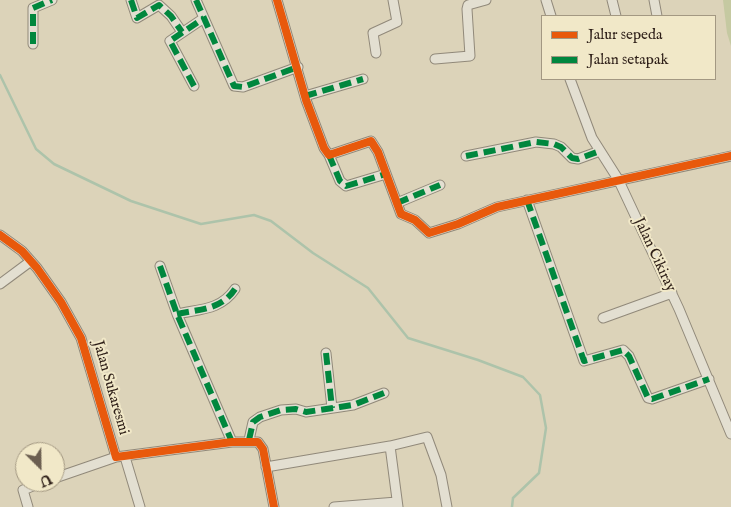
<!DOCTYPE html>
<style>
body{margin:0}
#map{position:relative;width:731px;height:507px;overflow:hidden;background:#dcd3b9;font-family:"IM FELL English",serif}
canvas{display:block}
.legend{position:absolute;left:541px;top:15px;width:175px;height:65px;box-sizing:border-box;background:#f1e8c8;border:1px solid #a39882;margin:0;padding:6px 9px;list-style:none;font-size:15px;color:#2e1f18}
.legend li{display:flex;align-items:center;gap:10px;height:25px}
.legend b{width:25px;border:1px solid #a39882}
.north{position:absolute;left:15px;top:442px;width:50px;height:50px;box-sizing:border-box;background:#f1e8c8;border:1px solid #a39882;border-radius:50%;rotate:157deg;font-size:14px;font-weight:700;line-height:20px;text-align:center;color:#2e1f18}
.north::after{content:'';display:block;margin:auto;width:18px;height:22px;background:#6b5e50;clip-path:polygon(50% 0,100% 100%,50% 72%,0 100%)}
</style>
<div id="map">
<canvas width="731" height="507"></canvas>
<ul class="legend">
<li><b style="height:6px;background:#e8590c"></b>Jalur sepeda</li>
<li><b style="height:6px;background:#00873e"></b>Jalan setapak</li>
</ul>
<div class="north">U</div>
</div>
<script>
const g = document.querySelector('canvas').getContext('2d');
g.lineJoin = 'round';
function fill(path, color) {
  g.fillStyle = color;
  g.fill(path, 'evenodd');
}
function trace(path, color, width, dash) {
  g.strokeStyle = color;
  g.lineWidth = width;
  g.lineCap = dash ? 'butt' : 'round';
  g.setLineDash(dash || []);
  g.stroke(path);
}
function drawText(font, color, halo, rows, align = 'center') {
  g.font = font + ' "IM FELL English",serif';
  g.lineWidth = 4;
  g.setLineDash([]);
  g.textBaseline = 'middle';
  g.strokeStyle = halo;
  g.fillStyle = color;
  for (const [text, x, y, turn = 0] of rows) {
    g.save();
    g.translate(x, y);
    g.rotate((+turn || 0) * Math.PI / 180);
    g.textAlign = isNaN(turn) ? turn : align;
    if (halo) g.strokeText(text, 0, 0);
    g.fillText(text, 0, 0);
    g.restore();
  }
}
const green = new Path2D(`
 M723 0H731V46L727 33Z`);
const stream = new Path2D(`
 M0 75 36 149 54 164 131 201 201 224 254 215 271 221 313 253 368 288 408 338 478 360 523 377 540 395 546 428 539 473 513 498 512 507`);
const minor = new Path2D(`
 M131 0 137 18 159 5 171 16 182 32
 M196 0 234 86 243 87 298 67
 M277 0 306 100 324 148 329 155 371 141 378 152 401 214 415 220 429 233 458 224 497 207 731 156
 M546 0 551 16
 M612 0 616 16
 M654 0 657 16
 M33 44V8L52 0
 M376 53 373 33 397 22 393 0
 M435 59 470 56 467 9 468 5 486 0
 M570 79 592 138 618 179 679 309 731 434
 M194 86 170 41 204 18
 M305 96 363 79
 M329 155 340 181 346 186 386 174
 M466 156 536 142 554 144 561 147 572 158 578 159 600 151
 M527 200 584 361 623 350 629 356 648 398 652 399 709 379
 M397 203 440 185
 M0 235 22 251 37 268 61 302 81 338 116 457 232 442H258L263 449 274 507
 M160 266 177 314 232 442
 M0 284 31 261
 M177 314C200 309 221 310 235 289
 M603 318 672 293
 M326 353 332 408
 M249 440 253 422 260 417 281 410 296 409 306 412 340 407 353 405 384 393
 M390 446 427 437 441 475 447 507
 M125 457 140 507
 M266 467 390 446 398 507
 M55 478 116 457
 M28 507 23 490 43 482
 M334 507 397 502`);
const quiet = new Path2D(`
 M131 0 137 18 159 5 171 16 182 32
 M196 0 234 86 243 87 298 67
 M33 44V8L52 0
 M194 86 170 41 204 18
 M305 96 363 79
 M329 155 340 181 346 186 386 174
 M466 156 536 142 554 144 561 147 572 158 578 159 600 151
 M527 200 584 361 623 350 629 356 648 398 652 399 709 379
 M397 203 440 185
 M160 266 177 314 232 442
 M177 314C200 309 221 310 235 289
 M326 353 332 408
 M249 440 253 422 260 417 281 410 296 409 306 412 340 407 353 405 384 393`);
const cycleway = new Path2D(`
 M277 0 306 100 324 148 329 155 371 141 378 152 401 214 415 220 429 233 458 224 497 207 731 156
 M0 235 22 251 37 268 61 302 81 338 116 457 232 442H258L263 449 274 507`);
const streetNames = [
 ["Jalan Cikiray",654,255,65],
 ["Jalan Sukaresmi",110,388,74]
];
fill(green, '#c5c9a1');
trace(stream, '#adc3aa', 2.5);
trace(minor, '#91897a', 11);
trace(minor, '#e3dfd1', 9);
trace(quiet, '#00873e', 6, [12, 6]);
trace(cycleway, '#e8590c', 8);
drawText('15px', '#2e1f18', '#f1e8c8', streetNames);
</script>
